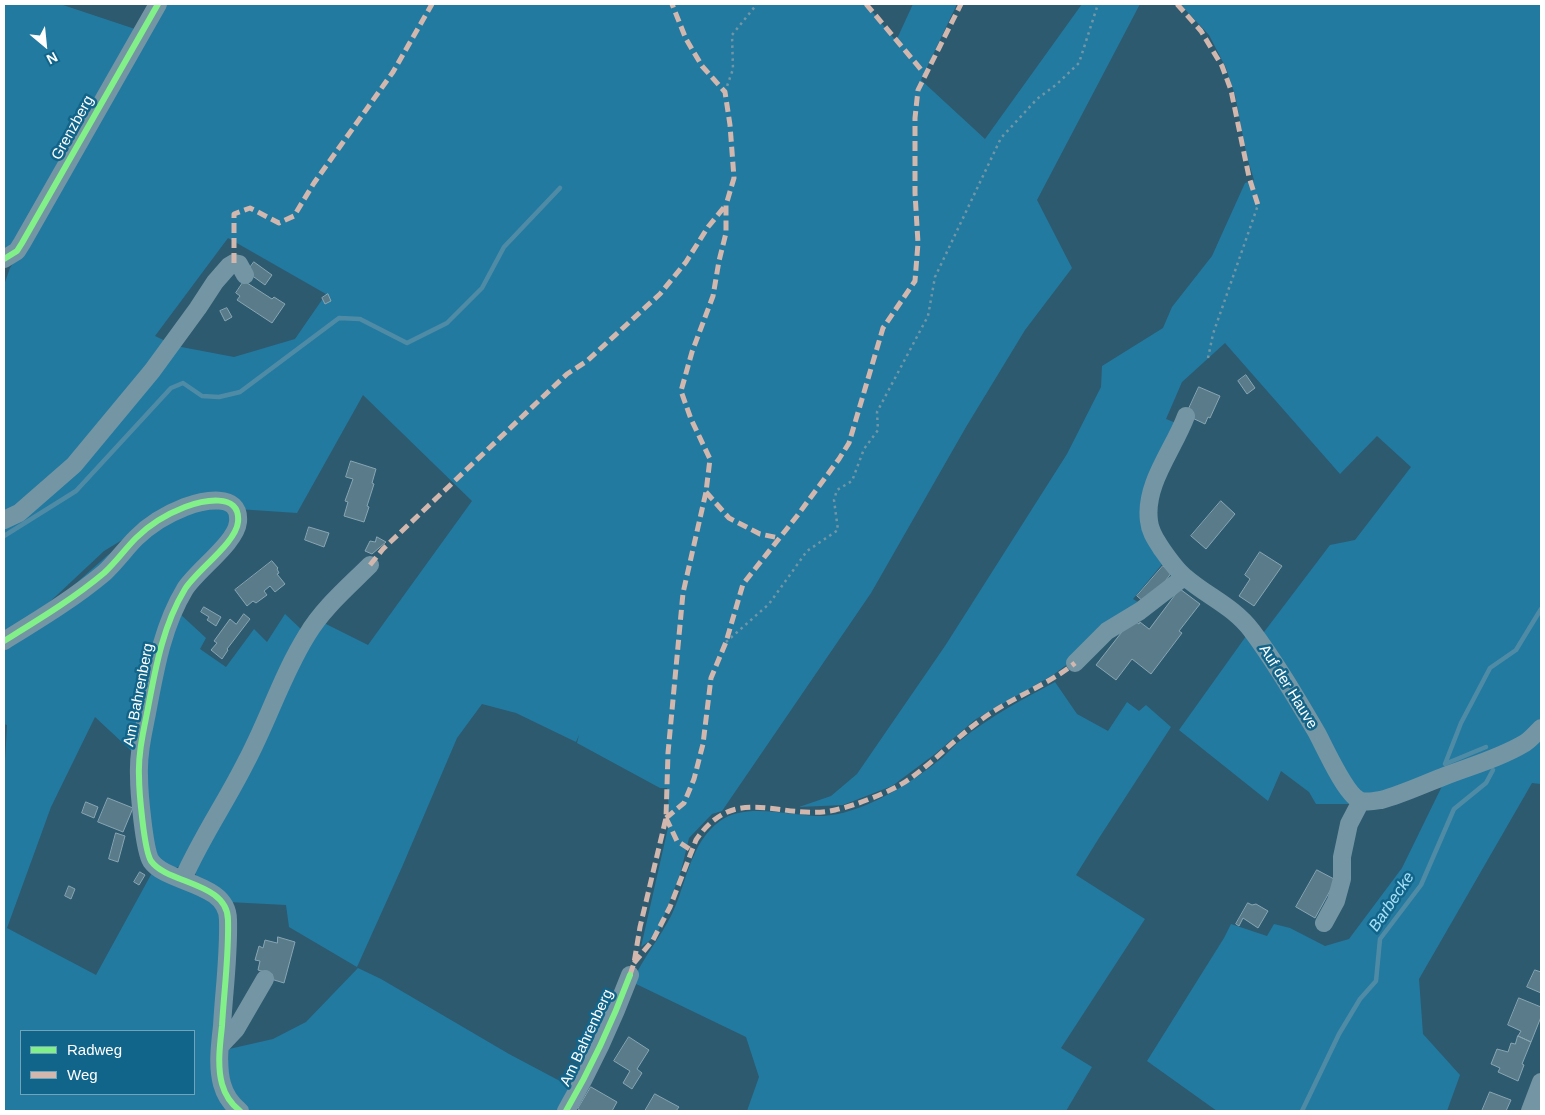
<!DOCTYPE html>
<style>
body{margin:0}
#map{position:relative;width:1545px;height:1115px;overflow:hidden;background:#2d5a6f;font-family:Arial,sans-serif}
canvas{display:block}
.frame{position:absolute;inset:0;border:5px solid #fff;pointer-events:none}
.legend{position:absolute;left:20px;top:1030px;width:175px;height:65px;box-sizing:border-box;background:#12658a;border:1px solid #71a3b9;margin:0;padding:6px 9px;list-style:none;font-size:15px;color:#fff}
.legend li{display:flex;align-items:center;gap:10px;height:25px}
.legend b{width:25px;border:1px solid #71a3b9}
.north{position:absolute;left:20px;top:20px;width:50px;height:50px;-webkit-text-stroke:4px #12658a;paint-order:stroke;rotate:152deg;font-size:14px;font-weight:700;line-height:20px;text-align:center;color:#fff}
.north::after{content:'';display:block;margin:auto;width:18px;height:22px;background:#fff;clip-path:polygon(50% 0,100% 100%,50% 72%,0 100%)}
</style>
<div id="map">
<canvas width="1545" height="1115"></canvas>
<div class="frame"></div>
<ul class="legend">
<li><b style="height:6px;background:#82f089"></b>Radweg</li>
<li><b style="height:6px;background:#d1b7ad"></b>Weg</li>
</ul>
<div class="north">N</div>
</div>
<script>
const g = document.querySelector('canvas').getContext('2d');
g.lineJoin = 'round';
function fill(path, color) {
  g.fillStyle = color;
  g.fill(path, 'evenodd');
}
function trace(path, color, width, dash) {
  g.strokeStyle = color;
  g.lineWidth = width;
  g.lineCap = dash ? 'butt' : 'round';
  g.setLineDash(dash || []);
  g.stroke(path);
}
function drawText(font, color, halo, rows, align = 'center') {
  g.font = font + ' Arial,sans-serif';
  g.lineWidth = 5;
  g.setLineDash([]);
  g.textBaseline = 'middle';
  g.strokeStyle = halo;
  g.fillStyle = color;
  for (const [text, x, y, turn = 0] of rows) {
    g.save();
    g.translate(x, y);
    g.rotate((+turn || 0) * Math.PI / 180);
    g.textAlign = isNaN(turn) ? turn : align;
    if (halo) g.strokeText(text, 0, 0);
    g.fillText(text, 0, 0);
    g.restore();
  }
}
const green = new Path2D(`
 M4 4H60L135 29 72 153 4 256Z
 M162 4H866L896 41 913 4H957L921 80 985 139 1082 4H1140L1037 200 1072 268 1025 330 966 427 871 593 722 811 712 814 689 838 681 871 657 935 641 947 670 819 667 788H660L577 743 579 735 576 742 516 713 482 704 457 738 402 867 357 967 289 927 286 905 228 902 198 880 193 868 320 621 368 645 472 501 363 395 297 513 238 509 230 502 155 520 104 551 41 610 4 640V285L10 268 58 192ZM228 238 326 294 295 339 234 357 176 346 155 336Z
 M1180 4H1541V722L1525 740 1401 791 1361 795 1261 636 1330 545 1355 540 1411 467 1377 436 1340 474 1225 343 1182 382 1166 419 1181 425 1146 501 1164 562 1133 599 1141 604 1069 663 1053 675 976 719 935 754 892 786 843 805 799 807 831 796 857 774 945 646 1067 454 1101 387 1102 366 1163 328 1172 307 1212 256 1245 183 1254 180 1247 157 1235 95 1226 68 1209 35Z
 M197 502 231 508 232 530 186 583 138 757 95 717 51 807 7 928 96 975 153 871 192 886 223 914 216 1076 233 1111H4V779L7 725 4 724V647L109 554ZM21 1031H194V1094H21Z
 M179 613 206 638 200 649 226 667 254 629 267 642 285 614 304 632 269 707 183 865 173 869 162 866 149 835 145 797 148 726Z
 M1249 632 1355 804H1316L1309 792 1281 771 1268 801 1179 730Z
 M1055 682 1077 714 1108 731 1127 702 1139 711 1146 705 1171 727 1099 838 1076 875 1145 919 1061 1048 1092 1067 1066 1111H747L759 1077 746 1037 632 982C643 958 660 938 672 914 687 882 690 843 720 821 746 801 794 817 824 816 831 815 840 814 846 812 881 802 915 780 942 758 949 752 954 745 961 740 989 717 1023 699 1055 682Z
 M1541 737V784L1532 783 1419 979 1423 1034 1460 1075 1447 1111H1217L1147 1061 1224 938 1231 924 1267 936 1274 924 1290 928 1325 946 1349 939 1402 868 1445 780Z
 M358 968 381 979 509 1054 575 1089 562 1111H247L240 1106 227 1077 229 1049 273 1039 306 1022Z`);
const stream = new Path2D(`
 M4 536 76 491 171 388 183 383 202 396 219 397 240 392 339 318 360 319 407 343 447 323 482 288 504 247 560 188
 M1486 747 1445 764 1461 723 1490 668 1516 650 1541 609
 M1302 1111 1339 1034 1360 999 1376 981 1380 939 1421 885 1454 809 1486 783 1493 770`);
const building = new Path2D(`
 M254 262 272 275 265 285 247 272Z
 M244 281 272 299 274 297 285 304 272 323 237 300 240 296 236 293Z
 M328 294 331 301 325 304 322 298Z
 M227 308 232 317 225 321 220 311Z
 M1246 375 1255 388 1247 394 1238 381Z
 M1199 387 1220 396 1210 418 1208 417 1205 424 1186 415Z
 M351 461 376 469 372 483 374 484 367 506 369 507 364 522 344 516 348 502 345 501 353 479 346 477Z
 M1221 501 1235 514 1206 549 1191 536Z
 M309 527 329 533 324 547 305 540Z
 M377 537 386 542 372 554 365 551 370 541 375 542Z
 M1260 552 1282 566 1254 606 1239 596 1250 579 1245 575Z
 M272 561 278 568 277 569 279 573 277 574 285 584 275 592 270 586 264 591 267 595 256 603 253 601 247 606 235 590Z
 M1163 566 1172 572 1154 596 1145 603 1137 596Z
 M1180 589 1200 604 1179 631 1182 633 1151 674 1132 659 1116 680 1096 665 1132 619 1139 624 1140 622 1149 629Z
 M204 607 221 617 216 626 207 620 209 617 201 612Z
 M244 614 250 619 227 649 228 650 222 659 211 650 217 643 214 641 230 619 236 624Z
 M108 798 133 808 123 832 98 822Z
 M86 802 98 807 94 818 82 813Z
 M116 833 125 836 118 862 109 859Z
 M1317 870 1336 880 1315 918 1296 907Z
 M140 872 145 875 139 885 134 882Z
 M69 886 75 889 71 899 65 896Z
 M1248 903 1252 905 1256 904 1268 911 1258 928 1243 918 1239 926 1236 924Z
 M278 937 295 942 284 983 271 979 272 974 258 970 260 961 255 960 259 946 263 948 265 940 277 943Z
 M1535 970 1541 972V993L1527 987Z
 M1519 998 1541 1007V1017L1531 1042 1518 1036 1521 1031 1508 1025Z
 M1518 1036 1531 1042 1522 1064 1524 1065 1518 1081 1498 1072 1500 1068 1491 1064 1497 1049 1508 1052 1511 1043 1515 1044Z
 M629 1037 649 1050 637 1069 642 1073 632 1089 623 1083 630 1071 614 1061Z
 M591 1087 617 1102 612 1111H581L578 1109Z
 M1490 1092 1511 1100 1506 1111H1482Z
 M655 1094 679 1107 676 1111H645Z`);
const path = new Path2D(`
 M725 92 733 69 732 35 757 4
 M1208 358 1213 334 1258 205
 M726 642 769 604 807 551 838 530 834 500 837 490 852 481 864 449 878 430 877 412 928 316 935 277 1001 138 1037 99 1057 84 1079 63 1098 4`);
const minor = new Path2D(`
 M4 259 17 251 22 243 158 4
 M1186 416C1174 449 1144 484 1149 521 1150 532 1156 540 1161 548 1168 558 1176 570 1185 577 1208 597 1233 606 1252 631 1276 663 1297 699 1317 733 1325 748 1345 793 1359 800 1365 803 1375 801 1381 800 1403 794 1424 784 1445 776 1471 766 1500 758 1525 743 1531 739 1536 733 1541 728
 M4 520 19 513 74 465 152 371 198 308 215 282 229 266 234 263 239 264 245 275
 M4 641C38 620 73 599 104 573 116 562 125 549 136 538 150 524 167 514 185 507 201 501 241 491 238 522 236 543 197 570 185 589 162 627 155 671 147 713 143 733 138 755 139 776 139 791 144 850 151 861 167 884 228 882 228 920 229 955 224 991 222 1026 220 1044 217 1066 222 1084 225 1095 231 1104 240 1111
 M1075 663 1107 631 1140 611 1184 577
 M183 879C201 838 226 802 246 762 268 721 282 675 307 635 323 608 348 587 370 565
 M1324 923 1336 901 1342 879V857L1349 824 1361 801
 M220 1046 236 1029 265 979
 M566 1111C591 1068 612 1023 630 975
 M1530 1111 1541 1082`);
const quiet = new Path2D(`
 M866 4 924 73
 M1177 4 1201 31 1222 66 1231 90 1249 177 1258 205
 M234 263V214L250 208 279 223 294 216 314 183 393 72 432 4
 M706 492 729 518 760 534 779 538
 M370 565 383 549 567 374 587 361 660 294 686 262 708 227 726 205
 M666 818 684 803 694 779 703 744 711 678 726 642 743 584 797 516 839 459 849 443 883 328 915 281 918 243 915 193V118L918 90 961 4
 M666 818 677 841 691 850
 M634 963 653 940 670 907 696 840C736 781 782 822 835 810 854 806 893 791 908 780 938 759 963 730 994 711 1021 694 1050 683 1075 663
 M630 975 634 963 640 927 666 818 668 753 683 593 706 492 710 459 691 419 681 391 692 352 713 296 719 261 726 233V205L734 178 730 125 725 92 702 66 686 39 672 4`);
const cycleway = new Path2D(`
 M4 259 17 251 22 243 158 4
 M4 641C38 620 73 599 104 573 116 562 125 549 136 538 150 524 167 514 185 507 201 501 241 491 238 522 236 543 197 570 185 589 162 627 155 671 147 713 143 733 138 755 139 776 139 791 144 850 151 861 167 884 228 882 228 920 229 955 224 991 222 1026 220 1044 217 1066 222 1084 225 1095 231 1104 240 1111
 M566 1111C591 1068 612 1023 630 975`);
const streetNames = [
 ["Grenzberg",73,128,-61],
 ["Auf der Hauve",1288,687,58],
 ["Am Bahrenberg",139,695,-79],
 ["Am Bahrenberg",587,1038,-65]
];
const waterNames = [
 ["Barbecke",1392,902,-56]
];
fill(green, '#227aa0');
trace(stream, '#508ba6', 4.5);
fill(building, '#5a7c8a');
trace(building, '#88a5b2', 1);
trace(path, '#7496a4', 2.5, [2.5, 4]);
trace(minor, '#7496a4', 18);
trace(quiet, '#d1b7ad', 5, [10, 5]);
trace(cycleway, '#82f089', 6);
drawText('15px', '#fff', '#12658a', streetNames);
drawText('italic 16px', '#a8e2f8', '#12658a', waterNames);
</script>
